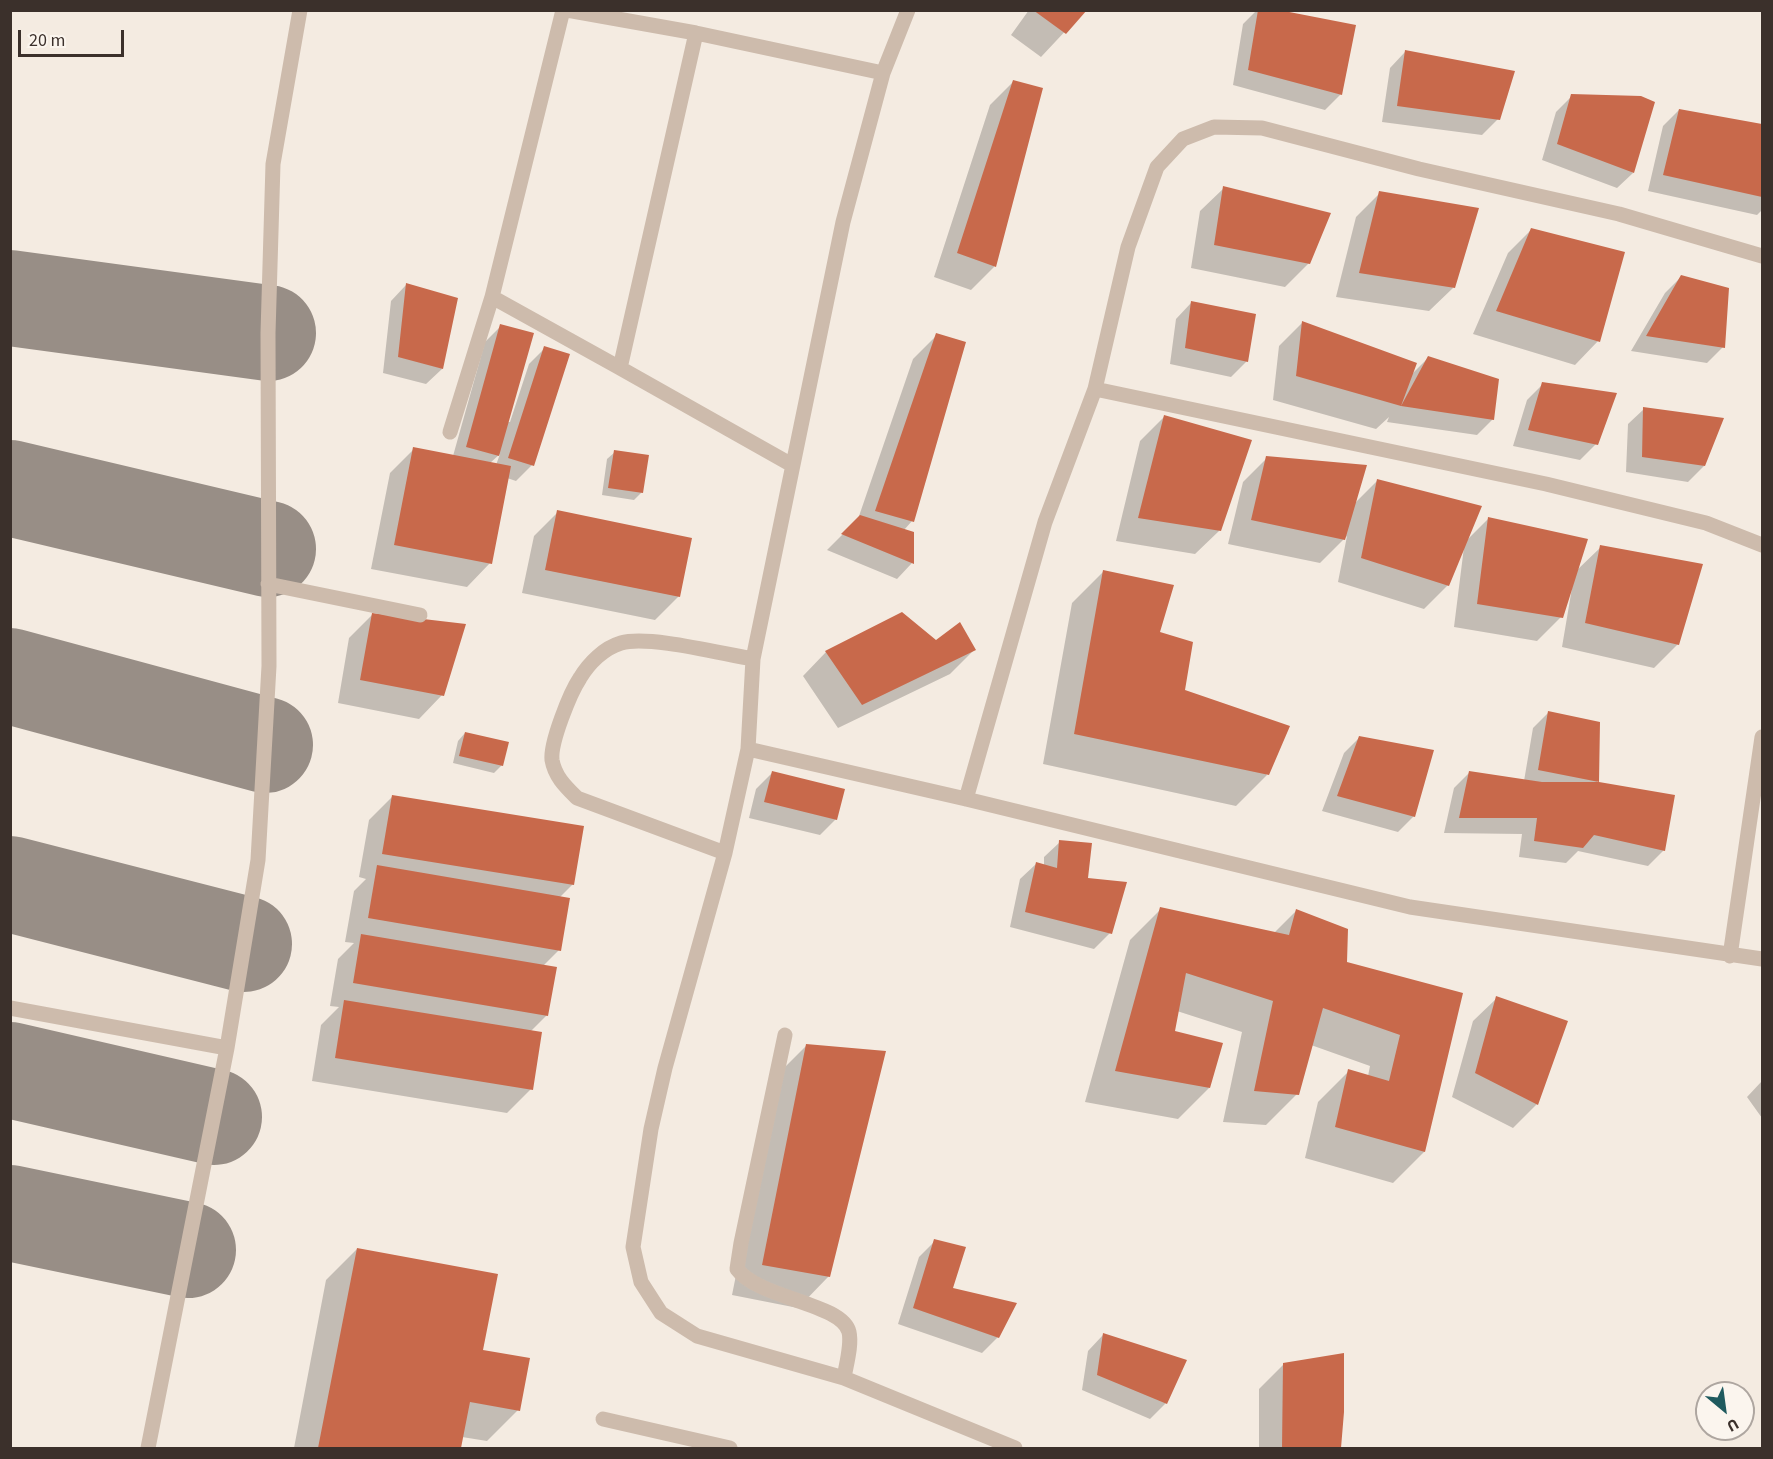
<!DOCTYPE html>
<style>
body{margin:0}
#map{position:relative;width:1773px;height:1459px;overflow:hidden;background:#f4ebe1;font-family:"Source Sans 3",sans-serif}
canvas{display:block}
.frame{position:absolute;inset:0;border:12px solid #3b302b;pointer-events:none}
.north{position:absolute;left:1695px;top:1381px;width:60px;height:60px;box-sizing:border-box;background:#fbf5ee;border:2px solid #aea6a0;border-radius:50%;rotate:151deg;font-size:16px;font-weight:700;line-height:24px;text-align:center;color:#3b302b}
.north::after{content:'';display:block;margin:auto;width:21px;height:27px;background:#1f5a5e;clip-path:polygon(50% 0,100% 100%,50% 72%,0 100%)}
.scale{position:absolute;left:18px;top:30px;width:106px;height:27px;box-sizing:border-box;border:3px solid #3b302b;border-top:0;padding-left:8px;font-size:18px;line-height:21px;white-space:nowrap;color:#3b302b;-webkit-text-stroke:4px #fbf5ee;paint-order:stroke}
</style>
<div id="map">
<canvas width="1773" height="1459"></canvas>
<div class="frame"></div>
<div class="north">U</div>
<div class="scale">20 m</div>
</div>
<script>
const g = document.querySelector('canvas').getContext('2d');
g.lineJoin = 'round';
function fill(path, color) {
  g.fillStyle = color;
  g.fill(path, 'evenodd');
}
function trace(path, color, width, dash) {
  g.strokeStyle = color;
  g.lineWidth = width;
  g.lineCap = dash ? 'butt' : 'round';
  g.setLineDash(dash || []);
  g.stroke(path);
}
const shadow = new Path2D(`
 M1029 10H1085L1041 57 1011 35Z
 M1257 10H1271L1341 94 1325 110 1233 85 1243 24Z
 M1405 52 1498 119 1482 135 1382 122 1390 68Z
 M1014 81 1041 89 994 267 971 290 934 277 990 105Z
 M1572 96 1633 173 1617 188 1542 160 1556 112Z
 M1679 110 1762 126V210L1757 215 1648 191 1663 126Z
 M1224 188 1309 263 1285 287 1191 268 1200 211Z
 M1380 193 1453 288 1429 311 1336 297 1356 217Z
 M1532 229 1598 341 1575 365 1473 334 1508 253Z
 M1681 277 1723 347 1707 363 1631 351 1665 293Z
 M406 285 442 369 426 384 383 373 391 301Z
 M1191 303 1247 361 1231 377 1170 364 1176 319Z
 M1302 323 1412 374 1429 357 1493 419 1477 435 1387 422 1389 417 1376 429 1273 400 1279 346Z
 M501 326 507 422H510L529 364 545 348 532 465 516 481 507 478 490 563 467 587 371 569 390 473 414 449 453 456 485 342ZM500 454 496 465 490 463Z
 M937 335 912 521 904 530 912 563 897 579 827 550 858 519 913 359Z
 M1543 384 1596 444 1580 460 1513 446 1527 400Z
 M1644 409 1704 466 1688 482 1626 472 1628 424Z
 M1164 417 1219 531 1195 554 1116 541 1140 441Z
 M615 452 642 492 634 500 602 495 607 459Z
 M1267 458 1354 504 1377 481 1466 541 1489 518 1576 571 1601 547 1678 644 1654 668 1562 647 1573 582 1561 617 1537 641 1454 627 1464 547 1448 585 1424 609 1338 582 1347 536 1320 563 1228 544 1243 482Z
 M558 512 679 596 655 620 522 593 534 536Z
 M1103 572 1159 633 1184 691 1267 775 1236 806 1043 764 1072 603Z
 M373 614 442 695 419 719 338 703 349 638Z
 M936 642 974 650 950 674 838 728 803 676 826 652Z
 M1549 712 1598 723 1597 783 1664 850 1648 866 1578 851 1566 863 1519 857 1522 834 1444 833 1454 788 1470 772 1524 781 1533 728Z
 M465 733 502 765 494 773 453 763 458 741Z
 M1360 737 1414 816 1398 832 1322 811 1344 753Z
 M772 773 836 819 820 835 749 818 756 789Z
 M392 797 573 884 560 897 559 950 543 966 547 1015 530 1032 531 1089 507 1113 312 1081 321 1025 339 1007 330 1006 338 959 354 943 345 942 354 891 366 879 359 877 369 820Z
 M1060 842 1086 879 1110 933 1094 949 1010 927 1020 879 1036 864 1044 866V857Z
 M1161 909 1274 933 1296 911 1345 963 1461 994 1424 1152 1393 1183 1305 1158 1318 1102 1349 1071 1368 1076 1370 1066 1311 1045 1297 1094 1266 1125 1223 1122 1242 1032 1177 1011 1173 1032 1209 1088 1178 1119 1085 1102 1130 940Z
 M1497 998 1537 1104 1513 1128 1452 1097 1473 1021Z
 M807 1045 829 1276 798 1308 732 1295 776 1076Z
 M1762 1081V1118L1747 1097Z
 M935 1241 951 1289 998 1337 982 1353 898 1324 919 1257Z
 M357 1249 481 1351 518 1410 487 1441 462 1437 460 1448H294L326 1280Z
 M1103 1335 1166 1403 1150 1419 1082 1390 1088 1351Z
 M1283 1365 1343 1412 1339 1448H1259V1389Z`);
const taxiway = new Path2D(`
 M10 298 268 333
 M10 488 268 549
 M10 676 265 745
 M10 884 244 944
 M10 1070 214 1117
 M10 1213 188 1250`);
const building = new Path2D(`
 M1033 10H1087L1066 34Z
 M1258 10H1279L1356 25 1342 95 1248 70Z
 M1405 50 1515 71 1500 120 1397 106Z
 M1013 80 1043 88 996 267 957 253Z
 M1571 94 1641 96 1655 102 1634 173 1557 144Z
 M1679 109 1762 124V197L1663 175Z
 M1223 186 1331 213 1310 264 1214 245Z
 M1379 191 1479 208 1455 288 1359 273Z
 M1531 228 1625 252 1600 342 1496 311Z
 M1681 275 1729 288 1725 348 1646 336Z
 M406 283 458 298 443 369 398 357Z
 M1191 301 1256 314 1248 362 1185 348Z
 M1302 321 1417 363 1401 406 1296 376Z
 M500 324 534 333 499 456 466 447Z
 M936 333 966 342 914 522 875 511Z
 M544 346 570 354 534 466 508 458Z
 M1428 356 1499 379 1494 420 1401 406Z
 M1542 382 1617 393 1598 445 1528 430Z
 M1643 407 1724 418 1705 466 1642 457Z
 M1164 415 1252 440 1221 531 1138 518Z
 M413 447 511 466 492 564 394 545Z
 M614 450 649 455 643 493 608 488Z
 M1266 456 1367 465 1345 540 1251 520Z
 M1377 479 1482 506 1449 586 1361 558Z
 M557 510 692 538 680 597 545 570Z
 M860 515 914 532V564L841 534Z
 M1488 517 1588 539 1563 618 1477 604Z
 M1600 545 1703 564 1679 645 1585 623Z
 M1103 570 1174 585 1160 632 1193 642 1185 690 1290 726 1269 775 1074 734Z
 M902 612 936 640 960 622 976 650 862 705 825 651Z
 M372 613 466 624 444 696 360 680Z
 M1548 711 1600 722 1599 782 1538 770Z
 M465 732 509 742 503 766 459 756Z
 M1359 736 1434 750 1415 817 1337 796Z
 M772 771 845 789 837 820 764 802Z
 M1469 771 1542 782H1599L1675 795 1665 851 1594 835 1583 848 1534 841 1537 818H1459Z
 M392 795 584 826 574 885 382 854Z
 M1059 840 1092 843 1088 878 1127 882 1112 934 1025 912 1036 862 1057 868Z
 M377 865 570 898 561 951 368 918Z
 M1160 907 1289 935 1296 909 1348 929 1347 962 1463 993 1425 1152 1335 1127 1348 1069 1389 1081 1400 1035 1323 1008 1299 1095 1254 1091 1273 1001 1186 973 1175 1031 1223 1043 1210 1088 1115 1071Z
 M361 934 557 967 548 1016 353 983Z
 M1496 996 1568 1021 1538 1105 1475 1073Z
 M344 1000 542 1032 533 1090 335 1058Z
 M806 1044 886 1051 830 1277 762 1265Z
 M934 1239 966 1247 953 1288 1017 1303 999 1338 913 1308Z
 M357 1248 498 1274 483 1350 530 1358 520 1411 470 1402 461 1448H318Z
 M1103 1333 1187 1360 1167 1404 1097 1375Z
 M1344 1353V1412L1341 1448H1282L1283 1363Z`);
const service = new Path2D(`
 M563 10 492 297 620 368
 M567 10 696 33 883 73
 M908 10 883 73 843 222 753 659 748 749 725 853 665 1068 651 1129 633 1247 641 1282 661 1313 697 1336 844 1378 1015 1448
 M696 33 620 368 792 465
 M1095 389 1546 484 1706 523 1762 545
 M450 432 492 297
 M268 584 420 615
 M748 749 966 799 1410 907 1762 959
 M966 799 1045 522 1095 389 1128 247 1157 167 1183 139 1214 127 1262 128 1419 169 1619 214 1762 256
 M725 853 577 798C566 787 555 777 552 760 550 743 570 693 580 678 589 663 604 648 621 643 649 635 722 654 753 659
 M1730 956 1762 737
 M10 1008 227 1048 148 1448
 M785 1035 741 1243 737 1269C759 1299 842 1303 849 1332 852 1345 846 1365 844 1378
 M227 1048 258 860 269 666 268 333 273 164 300 10
 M603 1419 730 1448`);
fill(shadow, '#0003');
trace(taxiway, '#988e86', 96);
fill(building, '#c8694b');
trace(service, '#cdbbac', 15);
</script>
